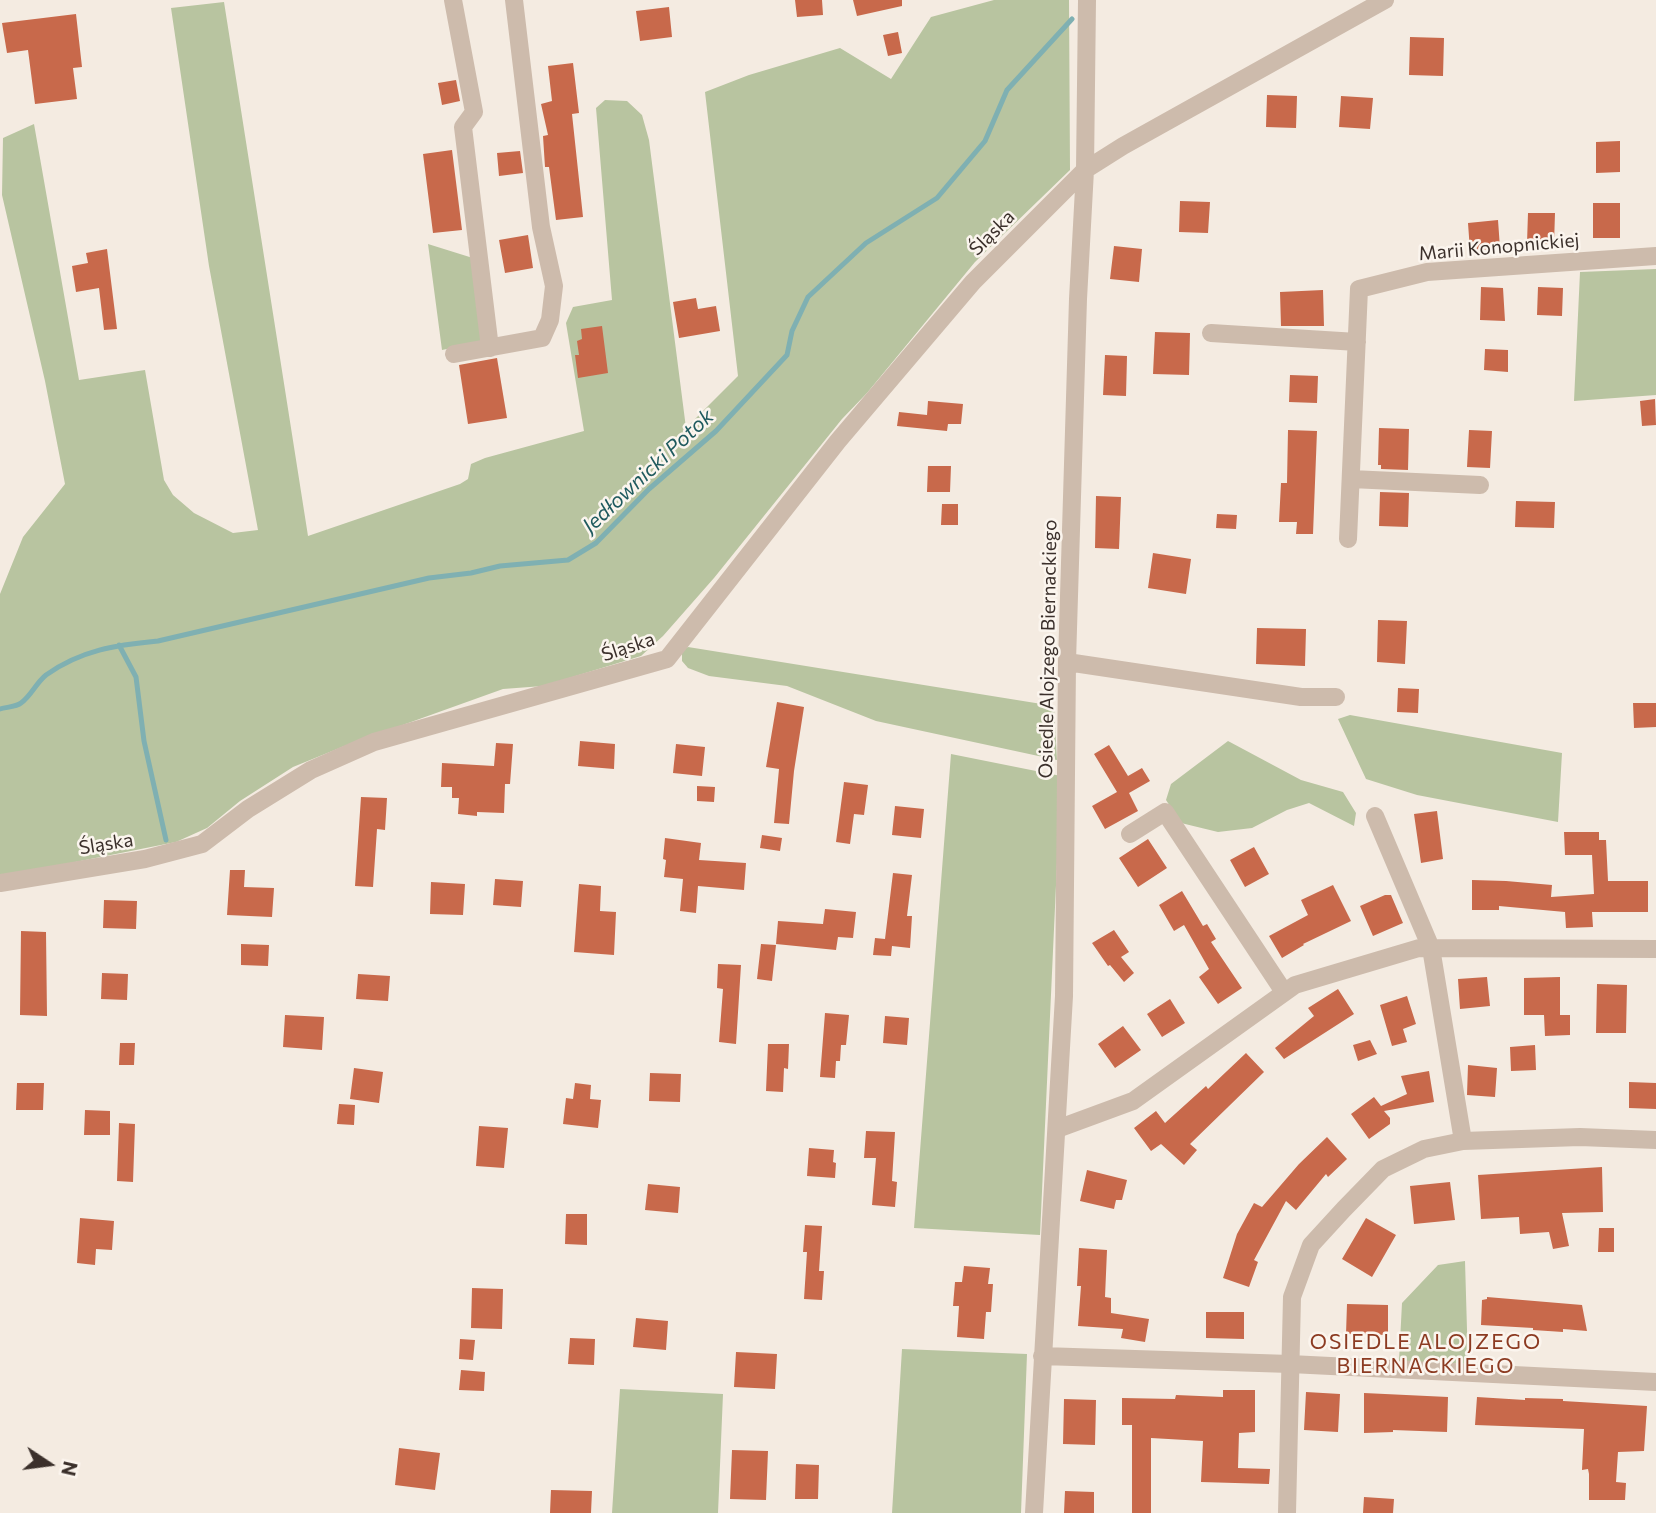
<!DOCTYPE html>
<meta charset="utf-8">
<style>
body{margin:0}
#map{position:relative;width:1656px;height:1513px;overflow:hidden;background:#f4ebe1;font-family:Commissioner,sans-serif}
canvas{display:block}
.north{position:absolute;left:14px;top:1429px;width:70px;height:70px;-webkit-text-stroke:5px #fbf5ee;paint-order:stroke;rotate:103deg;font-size:19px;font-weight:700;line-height:28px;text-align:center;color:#3b302b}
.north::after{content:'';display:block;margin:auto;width:24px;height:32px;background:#3b302b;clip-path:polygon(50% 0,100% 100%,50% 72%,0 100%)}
</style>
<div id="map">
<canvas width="1656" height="1513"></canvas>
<div class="north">N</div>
</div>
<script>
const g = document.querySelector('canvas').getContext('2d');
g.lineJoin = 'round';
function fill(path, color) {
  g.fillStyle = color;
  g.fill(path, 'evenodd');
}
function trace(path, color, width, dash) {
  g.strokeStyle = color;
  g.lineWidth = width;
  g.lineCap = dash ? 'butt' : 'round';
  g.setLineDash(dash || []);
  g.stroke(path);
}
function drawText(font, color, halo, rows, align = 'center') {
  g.font = font + ' Commissioner,sans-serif';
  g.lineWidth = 5;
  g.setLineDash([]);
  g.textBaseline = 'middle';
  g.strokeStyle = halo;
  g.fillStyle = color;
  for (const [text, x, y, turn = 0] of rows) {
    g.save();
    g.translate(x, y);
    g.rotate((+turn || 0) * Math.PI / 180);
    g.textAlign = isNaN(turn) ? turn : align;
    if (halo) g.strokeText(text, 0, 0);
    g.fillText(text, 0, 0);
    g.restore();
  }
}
const green = new Path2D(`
 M994 0H1069L1070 170 975 262 867 393 842 419 714 578 663 636 641 656 543 686 503 689 347 745 293 767 240 801 207 828 176 842 0 877V594L23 537 65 484 45 381 2 195 3 138 34 124 79 380 145 370 164 480 173 495 194 513 233 533 258 530 209 266 171 8 224 2 308 536 460 484 468 479 471 464 485 458 584 431 566 323 573 307 612 300 596 108 605 100 627 101 642 115 649 140 686 428 738 376 705 92 749 75 840 48 891 79 931 17Z
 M428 244 476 259 485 341 442 350Z
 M1656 269V395L1574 401 1580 272Z
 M688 647 1054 706 1057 760 876 721 787 686 709 676 688 668 682 661V650Z
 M1350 715 1562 753 1558 822 1417 795 1366 779 1338 719Z
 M1228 741 1301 780 1343 792 1356 813 1354 826 1309 803 1287 810 1252 828 1218 832 1181 823 1166 800 1171 784Z
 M951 754 1061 776 1040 1235 914 1228Z
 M1465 1261 1468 1364 1399 1361 1402 1303 1438 1265Z
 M902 1349 1027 1354 1021 1513H892Z
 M620 1389 723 1394 718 1513H612Z`);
const stream = new Path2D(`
 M119 645 136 677 144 741 166 840
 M0 709C6 707 16 707 21 703 31 696 36 683 46 675 81 650 116 645 158 641L429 578 471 573 500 566 568 560 596 543 649 489 716 431 787 355 792 331 808 297 866 243 937 198 985 141 1007 90 1072 19`);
const building = new Path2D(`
 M795 0H822L823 15 797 17Z
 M853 0H902V6L857 16Z
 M669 7 672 37 640 41 636 11Z
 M76 14 82 67 73 68 77 99 35 104 28 50 7 53 2 23Z
 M898 32 902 53 888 56 883 35Z
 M1410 37 1444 38 1443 76 1409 75Z
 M573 63 579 113 572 114 583 217 556 220 549 167H545L543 136 548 135 541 104 552 101 548 66Z
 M456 80 460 101 442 105 438 83Z
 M1267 95 1297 96 1296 128 1266 127Z
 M1341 96 1373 98 1370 129 1339 127Z
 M1620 141V172L1596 173V142Z
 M452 150 462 230 433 233 423 154Z
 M520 151 523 173 499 176 497 153Z
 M1180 201 1210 202 1208 233 1179 232Z
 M1593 203H1620V238H1593Z
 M1528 213H1555L1554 244 1527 243Z
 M1498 220 1500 248 1470 251 1468 223Z
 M528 235 533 268 505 273 499 240Z
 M1114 246 1142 249 1139 282 1110 279Z
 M107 249 117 329 104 330 99 288 76 292 72 266 88 263 86 253Z
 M1481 287 1503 288 1505 321 1480 320Z
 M1538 287 1563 288 1562 316 1537 315Z
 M1323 290 1324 326H1281L1280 292Z
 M696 298 698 309 716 306 720 331 679 338 673 302Z
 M602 326 608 373 578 378 575 355H579L577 341 582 339 581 329Z
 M1155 332 1190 333 1189 375 1153 374Z
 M1485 349 1508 350V372L1484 370Z
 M1105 355 1127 356 1126 396 1103 395Z
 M497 358 507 418 468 424 459 365Z
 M1290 375 1318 376 1317 403 1289 402Z
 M1655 399 1656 425 1642 426 1640 401Z
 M928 401 963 404 961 424H948L947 431 897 426 899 412 927 415Z
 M1379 428 1409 429 1408 470 1381 469V465H1378Z
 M1288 430 1317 431 1313 534H1296L1297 522H1279L1281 483H1287Z
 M1469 430 1492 431 1490 468 1467 467Z
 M928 466H951L950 492H927Z
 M1380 492 1409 493 1408 527 1379 526Z
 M1096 496 1121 497 1119 549 1095 548Z
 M1516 501 1555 502 1554 528 1515 527Z
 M942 504H958V525H941Z
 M1217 514 1237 515 1236 529 1216 528Z
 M1153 553 1191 559 1186 594 1148 588Z
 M1378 620 1407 621 1405 664 1377 662Z
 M1257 628 1306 629 1305 666 1256 664Z
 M1398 688 1419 689 1418 713 1397 712Z
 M777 702 804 707 794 771 789 824 774 823 779 769 766 767Z
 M1633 703H1656V727L1634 728Z
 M580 741 615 744 614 769 578 766Z
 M496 743 513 744 510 784H505L504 813 477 812V816L458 814 459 798H452V787H441L442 763 494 766Z
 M676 744 705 747 702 776 673 773Z
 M1109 745 1128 776 1142 768 1150 781 1129 793 1138 811 1105 829 1092 806 1117 792 1094 754Z
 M844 782 868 785 864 815 854 814 850 844 836 842Z
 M697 786 715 787 714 802 697 801Z
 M361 797 387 798 385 830 377 829 373 887 355 886Z
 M895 806 924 809 921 838 892 835Z
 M1437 811 1443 859 1421 863 1414 814Z
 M1564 832H1599V840H1606L1608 881H1648V912H1592L1593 927 1566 928 1565 912 1499 906V910H1472V880L1506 881 1552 885 1551 897 1594 894 1592 855H1565Z
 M762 835 782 838 780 851 760 848Z
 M665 838 701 843 699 860 746 863 744 890 698 886 696 913 680 911 683 879 664 877 666 860 663 859Z
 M1148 839 1167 868 1138 887 1119 858Z
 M1254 847 1269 874 1245 887 1230 860Z
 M230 870H245L244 887 274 888 272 917 227 915Z
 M893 873 912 875 907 916H912L910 948 892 946 891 956 873 955 875 938 885 939Z
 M495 879 523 881 521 907 493 905Z
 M431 882 465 884 463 915 430 914Z
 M579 884 601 886 600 911 616 912 614 955 574 952Z
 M1333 885 1351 921 1303 944 1304 945 1282 958 1269 936 1308 915 1301 900Z
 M1182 891 1203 926 1207 924 1216 939 1211 942 1242 988 1218 1004 1199 977 1209 969 1184 925 1174 931 1159 905Z
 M1385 895H1391L1403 923 1373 936 1360 906Z
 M104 900 137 901 136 929 103 928Z
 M825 909 856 912 853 938 838 937 836 950 776 944 778 921 823 924Z
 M1114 930 1129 952 1121 957 1134 973 1124 982 1110 965 1108 966 1092 943Z
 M21 931 46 932 47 1016 20 1015Z
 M241 944 269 945 268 966 241 965Z
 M761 944 776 945 772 981 757 979Z
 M718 964 741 965 736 1044 719 1042 723 989 717 988Z
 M102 973 128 974 127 1000 101 999Z
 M358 974 390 976 388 1001 356 999Z
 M1487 977 1490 1006 1460 1009 1458 979Z
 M1560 977V1015H1570V1035L1545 1036 1544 1015H1524V978Z
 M1597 984 1627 985 1626 1033H1596Z
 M1338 989 1354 1014 1284 1059 1275 1048 1314 1016 1308 1008Z
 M1407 996 1416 1024 1403 1029 1407 1042 1392 1046 1380 1005Z
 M1170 999 1185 1023 1162 1037 1147 1014Z
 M825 1013 849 1015 846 1045H841L840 1061H836L835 1078 820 1077Z
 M285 1015 324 1017 322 1050 283 1047Z
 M885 1016 909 1018 907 1045 883 1043Z
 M1123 1026 1141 1050 1115 1068 1098 1044Z
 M1370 1040 1377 1054 1358 1061 1353 1045Z
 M120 1043H135L134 1065H119Z
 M768 1044H789L788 1069 784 1068 783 1092 766 1091Z
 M1535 1045 1536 1070 1511 1071 1510 1047Z
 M1246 1053 1264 1072 1190 1144 1197 1150 1184 1165 1161 1144 1151 1151 1134 1128 1156 1111 1165 1123 1206 1086 1208 1089Z
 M1468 1065 1497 1068 1495 1097 1467 1095Z
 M354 1068 383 1072 379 1103 350 1099Z
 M1429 1071 1434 1102 1384 1111 1390 1118V1124L1369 1139 1351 1114 1374 1097 1381 1106 1407 1094 1401 1076Z
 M650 1073 681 1074 680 1102 649 1101Z
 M1629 1082 1656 1083V1109L1629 1108Z
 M17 1083H44L43 1110H16Z
 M575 1083 591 1085 590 1099 601 1100 598 1128 563 1124 566 1098 573 1099Z
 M339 1104 355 1105 354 1125 337 1124Z
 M85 1110 110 1111V1135H84Z
 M119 1123 135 1124 133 1182 117 1181Z
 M479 1126 508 1128 504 1168 476 1166Z
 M866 1131 895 1132 892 1181 897 1182 895 1207 872 1205 876 1158H864Z
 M1327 1137 1347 1159 1328 1177 1326 1174 1296 1210 1286 1201 1254 1260 1258 1262 1249 1287 1223 1278 1237 1234 1254 1203 1262 1207 1299 1164Z
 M809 1148 834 1150 833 1162 836 1163 835 1178 807 1176Z
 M1602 1167 1603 1212 1562 1213 1569 1246 1553 1249 1549 1232 1520 1234 1519 1217 1481 1219 1478 1175Z
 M1087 1170 1127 1180 1122 1200H1116L1114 1209 1080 1201Z
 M1450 1182 1455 1220 1414 1224 1410 1186Z
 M648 1184 680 1187 678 1213 645 1210Z
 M566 1214H587V1245L565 1244Z
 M80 1218 114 1221 112 1250 96 1249 95 1265 77 1263Z
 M1366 1218 1396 1235 1372 1277 1342 1259Z
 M805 1225 822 1226 819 1271H824L822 1300 804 1299 807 1252H803Z
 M1599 1228H1614V1252H1598Z
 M1079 1248 1107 1250 1105 1297 1111 1298V1313L1149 1319 1145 1342 1121 1338 1123 1329 1078 1326 1081 1286H1077Z
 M964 1266 990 1268 988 1284H993L991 1312H986L984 1339 957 1337 959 1306H953L955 1282H962Z
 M472 1288 503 1289 502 1329 471 1328Z
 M1487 1297 1582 1305 1587 1331 1563 1329V1332L1533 1330V1328L1481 1325 1482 1300 1487 1299Z
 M1347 1304 1388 1305V1335L1346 1334Z
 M1206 1312H1244V1339L1206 1338Z
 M636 1318 668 1321 666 1350 633 1347Z
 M570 1338 595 1339 594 1365 568 1364Z
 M460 1339 475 1340 473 1360 459 1359Z
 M736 1352 777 1354 775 1389 734 1387Z
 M461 1370 485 1372 484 1391 459 1390Z
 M1223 1390H1255V1432L1239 1433 1238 1468 1270 1469 1269 1484 1201 1482 1203 1441 1151 1438V1513H1132V1425H1122V1398L1175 1399 1176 1395 1223 1397Z
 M1306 1392 1340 1394 1338 1432 1304 1430Z
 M1364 1393 1448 1397 1447 1432 1393 1430V1432L1364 1433Z
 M1477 1397 1525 1400V1398L1563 1399V1401L1647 1406 1644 1451 1618 1452 1616 1482 1626 1483 1625 1500H1589V1474L1588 1469 1582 1470 1584 1429 1475 1425Z
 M1064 1399 1096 1400 1095 1445 1063 1444Z
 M399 1448 440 1453 435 1490 395 1485Z
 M732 1450 768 1451 766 1500 730 1499Z
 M796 1464 819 1465 818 1499H795Z
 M551 1490 592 1491 591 1513H550Z
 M1065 1491 1094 1492V1513H1064Z
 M1364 1497 1394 1499 1393 1513H1363Z`);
const minor = new Path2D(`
 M453 0 474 112 463 127 490 348
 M1211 333 1357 342
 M454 354 542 338 550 320 554 286 541 227 514 0
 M1351 479 1480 485
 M1348 539 1359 289 1427 272 1656 256
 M1067 662 1301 697H1336
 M1375 816 1431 948 1463 1141
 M1130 834 1165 812 1284 992
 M0 883 145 859 202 844 248 809 311 770 374 742 667 659 838 441 973 282 1085 170 1123 146 1385 0
 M1057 1129 1133 1101 1295 985 1419 948 1656 949
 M1042 1356 1290 1364 1656 1382
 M1034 1513 1064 996 1067 662 1078 299 1085 170 1087 0
 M1287 1513 1292 1297 1311 1245 1344 1209 1383 1169 1424 1149 1463 1141 1580 1137 1656 1140`);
const streetNames = [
 ["Śląska",992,233,-45],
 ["Marii Konopnickiej",1499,247,-5],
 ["Śląska",628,647,-18],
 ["Osiedle Alojzego Biernackiego",1048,649,-89],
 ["Śląska",106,844,-9]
];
const waterNames = [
 ["Jedłownicki Potok",648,471,-43]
];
const neighbourhoodNames = [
 ["OSIEDLE ALOJZEGO",1426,1342],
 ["BIERNACKIEGO",1426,1366]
];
fill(green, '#b8c4a0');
trace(stream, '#7fb0b2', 5);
fill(building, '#c8694b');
trace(minor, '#cdbbac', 18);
drawText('19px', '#3b302b', '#fbf5ee', streetNames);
drawText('italic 21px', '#1f5a5e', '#fbf5ee', waterNames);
g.letterSpacing = '2px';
drawText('21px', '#8c3b22', '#fbf5ee', neighbourhoodNames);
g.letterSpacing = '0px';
</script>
